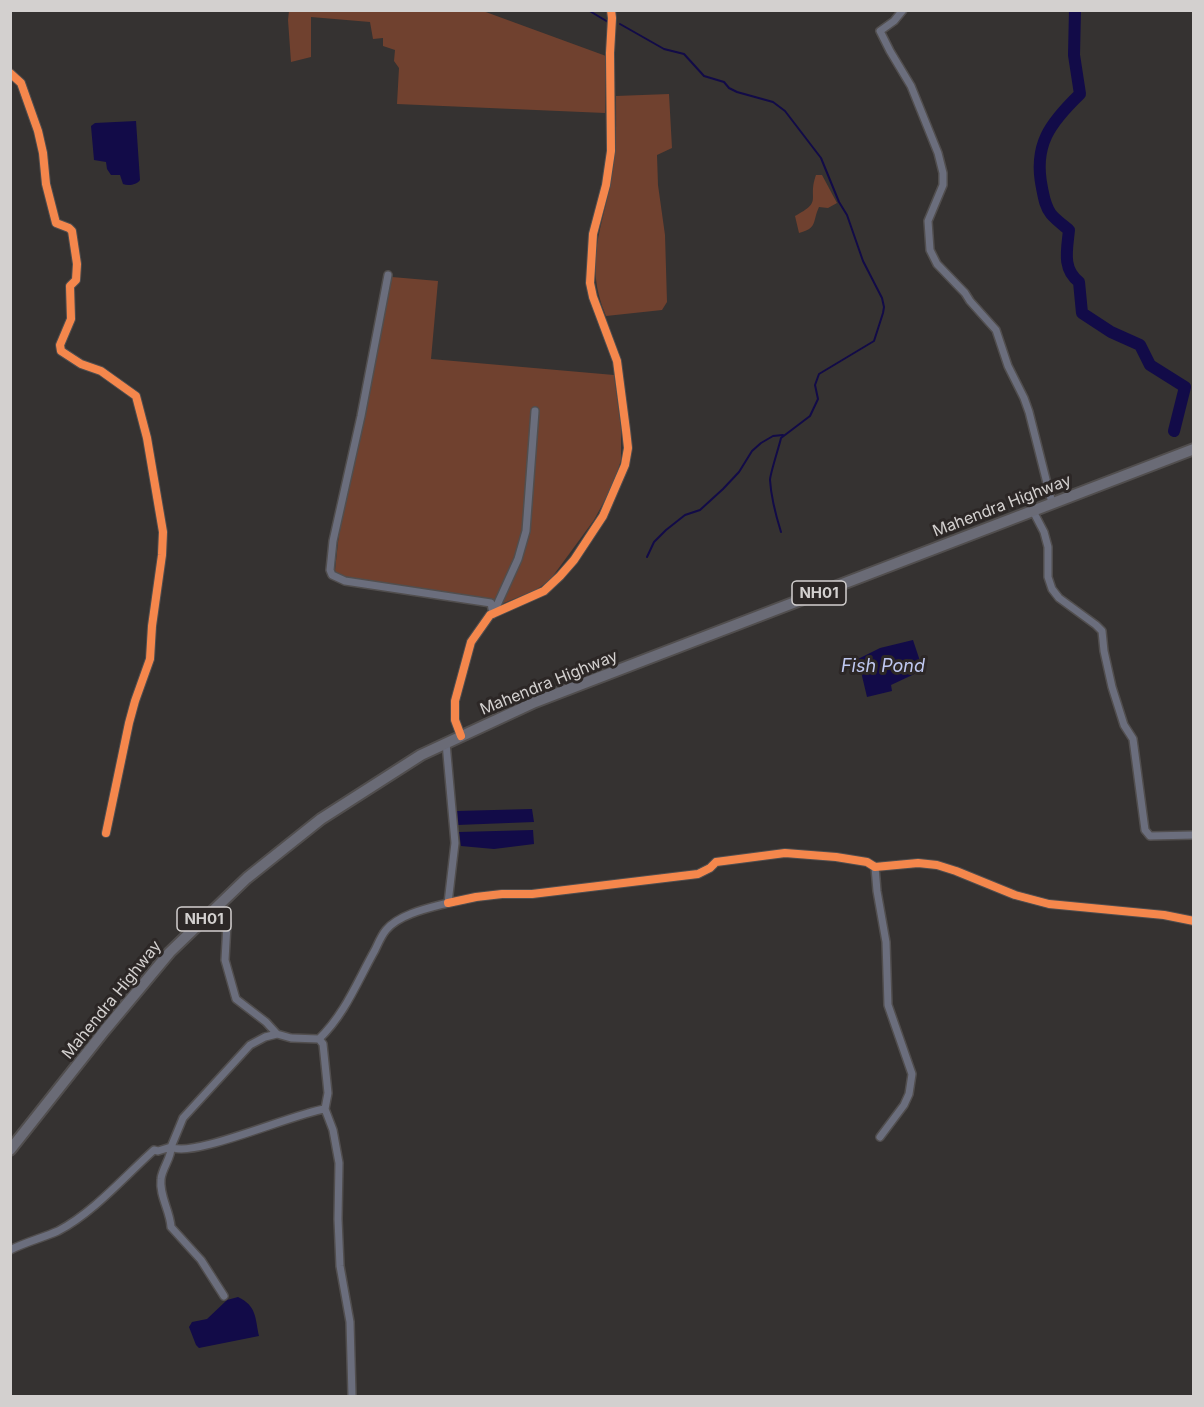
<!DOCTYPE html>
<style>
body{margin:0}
#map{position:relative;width:1204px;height:1407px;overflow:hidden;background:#353231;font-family:Inter,sans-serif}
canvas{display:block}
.frame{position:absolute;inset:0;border:12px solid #d3d0cf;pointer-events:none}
</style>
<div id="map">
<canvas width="1204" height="1407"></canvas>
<div class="frame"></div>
</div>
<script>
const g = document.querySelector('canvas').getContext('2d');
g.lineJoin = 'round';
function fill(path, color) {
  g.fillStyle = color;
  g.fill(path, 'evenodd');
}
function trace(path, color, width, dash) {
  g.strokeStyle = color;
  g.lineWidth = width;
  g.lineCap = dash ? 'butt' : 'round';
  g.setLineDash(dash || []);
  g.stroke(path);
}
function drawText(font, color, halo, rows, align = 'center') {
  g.font = font + ' Inter,sans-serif';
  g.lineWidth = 6;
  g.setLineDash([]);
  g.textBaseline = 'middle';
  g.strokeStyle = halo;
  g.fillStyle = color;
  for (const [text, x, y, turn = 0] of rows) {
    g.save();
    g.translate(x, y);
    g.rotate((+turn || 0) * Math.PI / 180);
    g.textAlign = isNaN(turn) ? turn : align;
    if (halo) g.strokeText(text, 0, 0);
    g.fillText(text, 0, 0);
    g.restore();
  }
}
const green = new Path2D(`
 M289 11H483L606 56 605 113 397 104 399 68 394 61 395 50 383 46V38L373 39 370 22 311 17V57L291 62 288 20Z
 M669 94 672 148 657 155 658 185 665 235 667 302 662 310 606 316C583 261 603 229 612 175 617 149 616 122 616 96Z
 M816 175H822L837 203 828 208 819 207C812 222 818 228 799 233L795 216C824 201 807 200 816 175Z
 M392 277 438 281 431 359 614 375 621 428V460L613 485 594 520 550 580 536 590 504 603 490 600 347 580 337 575 335 570 340 524Z`);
const water = new Path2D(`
 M136 121 140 180C137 185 128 186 123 184L120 175H111L107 169 106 162 94 160 91 126 95 123Z
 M913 640 923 670 891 685 892 691 867 697 858 659 880 648Z
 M532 809 534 822 457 825 456 811Z
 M533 830 534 844 494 849 461 846 459 832Z
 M238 1297C257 1306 255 1318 259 1336L199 1348 196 1345 189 1327 192 1322 207 1319 227 1300Z`);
const stream = new Path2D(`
 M588 10 608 22
 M620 24 664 49 684 54 704 76 724 82 729 88 737 92 773 102 785 111 821 158 839 202 847 215 863 261 882 298 884 307 883 313 874 341 819 374 815 385 818 399 810 416 781 438C779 447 770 474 770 480 771 496 776 516 781 532
 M647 557 654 542 666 530 685 515 700 510 723 489 739 472 752 451 761 443 773 436 783 435`);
const river = new Path2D(`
 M1075 10 1074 55 1080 94C1050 123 1033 145 1042 188 1044 198 1045 206 1051 214 1056 220 1063 225 1069 230 1067 250 1062 269 1079 282L1082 313 1111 332 1140 345 1150 365 1185 387 1174 431`);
const minor = new Path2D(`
 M903 10 894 21 880 31 890 51 911 86 938 153 943 173V185L928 221 930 250 937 264 965 293 970 301 996 330 1008 366 1024 398 1029 412 1052 503
 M10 73 21 83 38 131 43 153 46 184 56 223 69 228 72 231 77 264 76 280 70 286 71 319 60 345 61 351 81 364 101 371 136 396 147 438 163 532 162 555 152 626 150 659 135 701 129 723 106 833
 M388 275 361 416 333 541 330 570 332 575 345 581 491 603 493 614
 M1033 511 1044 532 1048 547V577L1052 589 1059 598 1096 625 1102 631 1104 651 1112 687 1124 725 1133 739 1145 830 1150 836 1194 835
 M493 614 518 559 526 531 535 411
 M461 736 455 720V701L471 642 490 615 544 591 560 576 574 560 603 516 625 465 628 448 626 430 617 361 593 297 590 283 593 234 606 185 611 151 610 53 612 18 611 10
 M875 867 877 891 886 942 888 1005 912 1074 909 1094 904 1105 880 1137
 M448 903 476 897 502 894H532L698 874 710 868 716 862 785 853 836 857 867 862 875 867 918 863 937 865 956 871 1015 895 1049 904 1164 915 1194 921
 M217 907 227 924 225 960 236 999 266 1022 277 1034
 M319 1039C345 1014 357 982 375 950 378 944 381 936 386 930 399 914 429 908 448 903L455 843 446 743
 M325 1109C294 1113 192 1159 171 1147L183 1118 250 1045 265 1037 277 1034 291 1038 319 1039 323 1044 328 1093 325 1109 333 1130 339 1163 338 1219 340 1266 350 1322 352 1396
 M10 1250C26 1242 42 1238 58 1231 93 1213 125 1176 154 1150L158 1151 171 1147C172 1157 162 1168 161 1179 159 1196 170 1210 171 1227L201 1260 224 1296`);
const trunk = new Path2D(`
 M10 1150 105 1030 170 952 247 878 321 819 421 755 535 702 1194 449`);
const cycleway = new Path2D(`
 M10 73 21 83 38 131 43 153 46 184 56 223 69 228 72 231 77 264 76 280 70 286 71 319 60 345 61 351 81 364 101 371 136 396 147 438 163 532 162 555 152 626 150 659 135 701 129 723 106 833
 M461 736 455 720V701L471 642 490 615 544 591 560 576 574 560 603 516 625 465 628 448 626 430 617 361 593 297 590 283 593 234 606 185 611 151 610 53 612 18 611 10
 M448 903 476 897 502 894H532L698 874 710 868 716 862 785 853 836 857 867 862 875 867 918 863 937 865 956 871 1015 895 1049 904 1164 915 1194 921`);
const shields = [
 [819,593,54],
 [204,919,54]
];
const shieldNames = [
 ["NH01",819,593],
 ["NH01",204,919]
];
const streetNames = [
 ["Mahendra Highway",1002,506,-21],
 ["Mahendra Highway",549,683,-22],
 ["Mahendra Highway",112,1000,-51]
];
const waterNames = [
 ["Fish Pond",883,667]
];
fill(green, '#70412f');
fill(water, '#120b48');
trace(stream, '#120b48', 2);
trace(river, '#120b48', 12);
trace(minor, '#514e4e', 10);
trace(trunk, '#514e4e', 14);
trace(minor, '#6b6e7d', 7);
trace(trunk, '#6a6b76', 10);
trace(cycleway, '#f5874c', 8);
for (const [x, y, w] of shields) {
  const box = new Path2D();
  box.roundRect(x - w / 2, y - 12, w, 24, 4.5);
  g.fillStyle = '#2c2726';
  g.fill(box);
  trace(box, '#d3d0cf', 1.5);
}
drawText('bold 15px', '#d3d0cf', null, shieldNames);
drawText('16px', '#d3d0cf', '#2c2726', streetNames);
drawText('italic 18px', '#bfc8f0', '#2c2726', waterNames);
</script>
